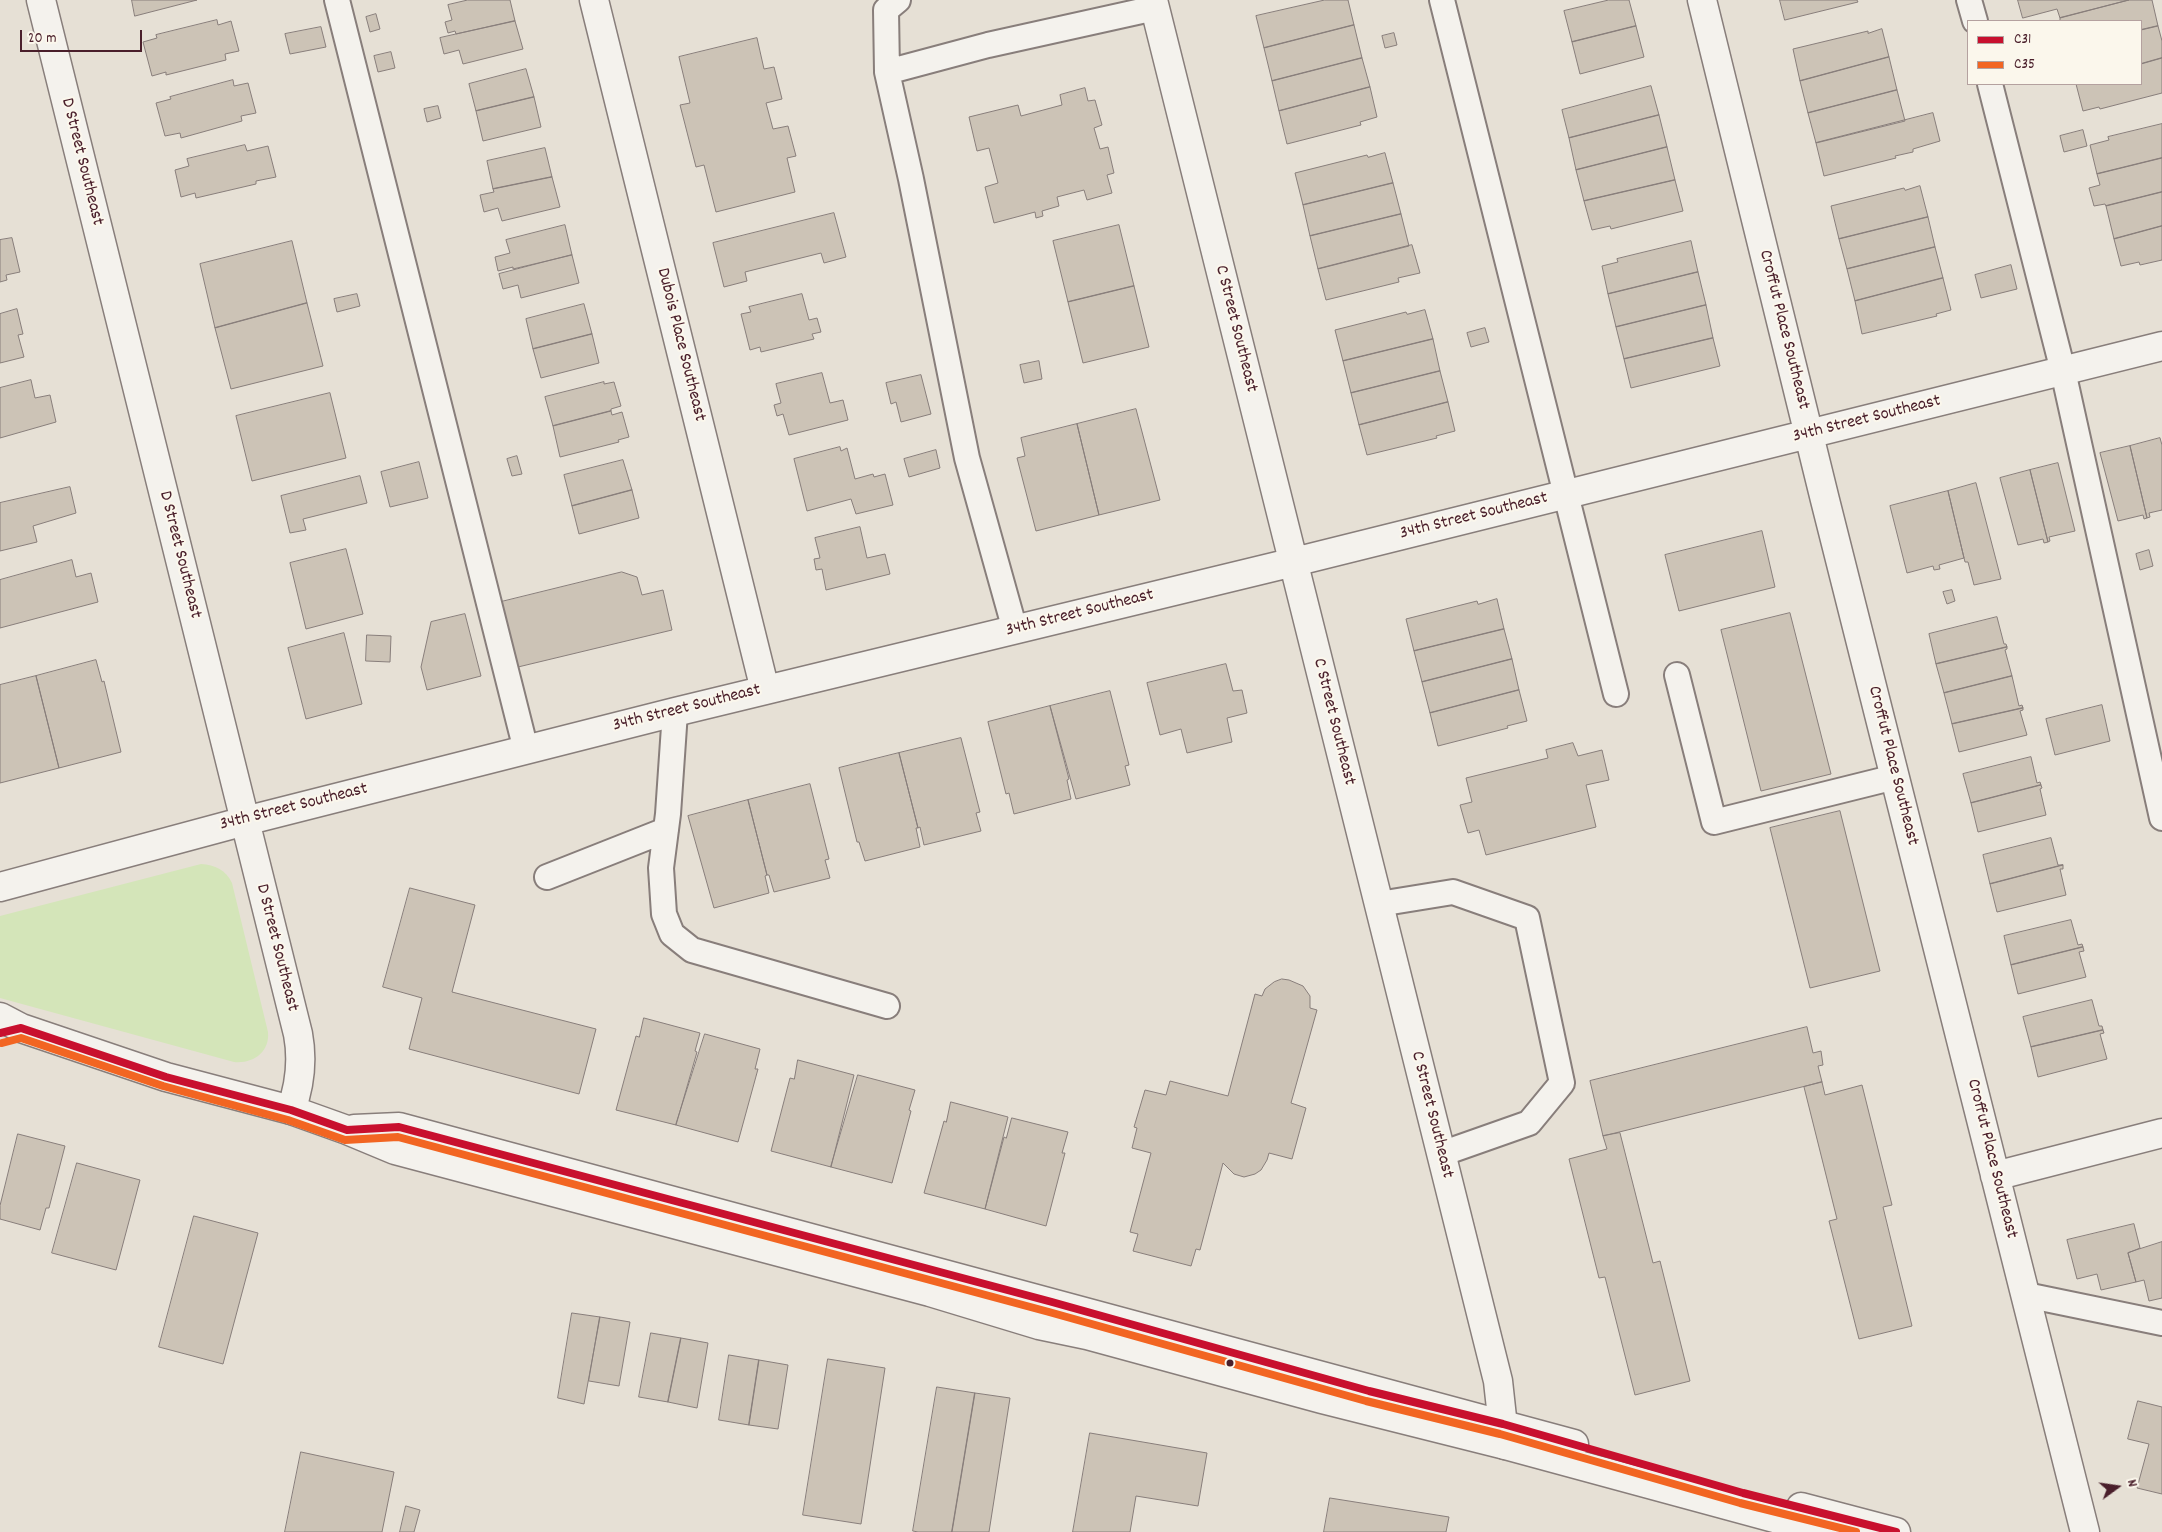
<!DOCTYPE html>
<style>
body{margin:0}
#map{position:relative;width:2162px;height:1532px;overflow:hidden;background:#e6e0d5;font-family:Dekko,sans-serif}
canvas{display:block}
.legend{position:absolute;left:1967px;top:20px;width:175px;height:65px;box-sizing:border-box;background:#fbf7ec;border:1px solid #b4a19f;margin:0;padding:6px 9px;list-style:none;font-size:15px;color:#4a1f2b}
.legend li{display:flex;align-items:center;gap:10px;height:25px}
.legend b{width:25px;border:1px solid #b4a19f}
.north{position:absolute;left:2092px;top:1462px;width:50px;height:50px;-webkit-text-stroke:4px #fbf7ec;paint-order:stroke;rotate:76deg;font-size:14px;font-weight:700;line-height:20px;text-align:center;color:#4a1f2b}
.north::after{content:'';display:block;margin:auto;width:18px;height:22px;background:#4a1f2b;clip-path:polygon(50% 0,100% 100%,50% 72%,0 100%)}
.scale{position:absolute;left:20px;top:30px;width:122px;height:22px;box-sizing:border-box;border:2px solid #4a1f2b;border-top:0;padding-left:6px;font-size:15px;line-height:18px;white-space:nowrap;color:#4a1f2b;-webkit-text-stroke:4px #fbf7ec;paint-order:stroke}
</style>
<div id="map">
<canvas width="2162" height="1532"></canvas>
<ul class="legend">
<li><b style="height:6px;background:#c8102e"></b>C31</li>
<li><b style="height:6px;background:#f26522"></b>C35</li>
</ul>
<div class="north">N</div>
<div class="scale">20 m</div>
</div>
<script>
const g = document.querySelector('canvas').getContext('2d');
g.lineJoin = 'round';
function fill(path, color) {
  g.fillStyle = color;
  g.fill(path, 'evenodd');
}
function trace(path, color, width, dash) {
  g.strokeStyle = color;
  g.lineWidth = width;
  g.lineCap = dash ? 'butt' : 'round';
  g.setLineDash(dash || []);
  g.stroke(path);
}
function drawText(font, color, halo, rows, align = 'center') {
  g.font = font + ' Dekko,sans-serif';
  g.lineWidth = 4;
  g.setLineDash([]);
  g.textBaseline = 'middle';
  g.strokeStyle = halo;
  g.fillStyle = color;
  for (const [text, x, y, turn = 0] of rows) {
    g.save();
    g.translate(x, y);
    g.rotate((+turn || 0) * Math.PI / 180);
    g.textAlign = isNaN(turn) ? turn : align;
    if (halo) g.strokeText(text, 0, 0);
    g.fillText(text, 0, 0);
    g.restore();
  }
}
const green = new Path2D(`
 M201 864C215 865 226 870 232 883L268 1032C270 1052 253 1064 234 1062L0 998V916Z`);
const building = new Path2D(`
 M132 0H197L135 16Z
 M468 0H510L515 21 456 34 455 31 448 33 445 22 452 20 448 5Z
 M1325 0H1348L1354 25 1264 48 1256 16Z
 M1609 0H1629L1636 26 1572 42 1564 11Z
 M1780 0H1857L1858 2 1785 20Z
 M2018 0H2129L2060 18 2057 9 2023 18Z
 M2129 0H2152L2158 26 2141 30V21H2060V18Z
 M376 14 380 29 370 32 366 17Z
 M217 20 218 25 231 21 239 51 225 54 226 60 166 75V72L152 76 143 42 157 38 156 35Z
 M515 21 523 49 463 64 459 50 444 54 440 38Z
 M1354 25 1362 58 1272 81 1264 48Z
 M1636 26 1644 57 1580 74 1572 42Z
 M2158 26 2162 41V58L2141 64V30Z
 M321 27 326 47 290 54 285 34Z
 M1882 29 1889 57 1800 81 1793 49 1868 31V33Z
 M1394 33 1397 45 1385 48 1382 36Z
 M757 38 764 69 774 67 782 99 766 103 773 129 788 126 796 156 787 158 795 192 716 212 704 165 696 167 680 105 690 103 679 57Z
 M391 52 395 68 378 72 374 56Z
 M1889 57 1897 90 1808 113 1800 81Z
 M1362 58 1370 87 1279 111 1272 81Z
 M2162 58V93L2100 109 2099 107 2083 111 2076 84H2141V64Z
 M526 69 534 97 476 111 469 84Z
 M233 80 234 86 248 83 256 113 241 116 242 121 181 138 180 133 165 136 156 103 171 99 170 97Z
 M1651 86 1659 115 1569 138 1562 110Z
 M1370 87 1377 117 1360 122 1361 125 1287 144 1279 111Z
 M1085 88 1088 101 1095 100 1102 125 1094 128 1100 149 1108 147 1114 173 1107 175 1112 193 1087 200 1084 190 1057 197 1059 206 1042 211 1043 216 1036 218 1035 212 994 223 985 187 998 183 989 148 977 151 969 117 1018 105 1021 116 1062 105 1060 95Z
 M1897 90 1905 121 1816 143 1808 113Z
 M534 97 541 127 483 141 476 111Z
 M438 106 441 118 427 122 424 109Z
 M1933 113 1940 141 1913 149V152L1895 156 1896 158 1824 176 1816 143Z
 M1659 115 1667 147 1576 170 1569 138Z
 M2162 124V158L2097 174 2090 145 2109 140 2108 137Z
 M2083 130 2087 146 2064 152 2060 136Z
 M245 145 247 151 268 146 276 177 256 181V184L196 198 195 193 181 197 175 170 189 166 187 159Z
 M1667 147 1675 180 1584 201 1576 170Z
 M545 148 552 177 493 189 487 161Z
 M1385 153 1393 183 1303 205 1295 173 1367 155 1368 157Z
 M2162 158V192L2106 206 2105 204 2094 206 2089 188 2100 185 2097 174Z
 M552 177 560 207 502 221 498 208 484 212 480 195 494 192 493 189Z
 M1675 180 1683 211 1611 229 1610 226 1592 230 1584 201Z
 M1393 183 1401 214 1310 236 1303 205Z
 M1920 186 1928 217 1839 239 1831 206 1904 188 1905 190Z
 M2162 192V226L2114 239 2106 206Z
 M834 213 846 257 824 263 821 253 745 272 747 281 724 287 713 243Z
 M1401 214 1409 246 1318 269 1310 236Z
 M1928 217 1935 247 1847 269 1839 239Z
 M565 225 572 255 513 269V267L498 271 495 257 510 253 506 240Z
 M1119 225 1134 286 1068 302 1053 241Z
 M2162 226V260L2140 265 2139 262 2121 266 2114 239Z
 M12 238 20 272 6 275 7 280 0 282V240Z
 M292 241 307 303 215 328 200 264Z
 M1691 241 1698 272 1608 294 1602 266 1618 262 1617 259Z
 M1412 245 1420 273 1398 278 1399 282 1326 300 1318 269Z
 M1935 247 1943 278 1855 301 1847 269Z
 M572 255 579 283 521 298 518 285 503 289 499 274Z
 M2011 265 2017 289 1981 298 1975 275Z
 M1698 272 1706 305 1616 327 1608 294Z
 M1943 278 1951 310 1936 314 1937 316 1862 334 1855 301Z
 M1134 286 1149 347 1083 363 1068 302Z
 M357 294 360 306 337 312 334 299Z
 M802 294 809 320 817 318 821 332 812 334 814 339 761 352 760 347 750 350 741 314 751 312 749 307Z
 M307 303 323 366 231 389 215 328Z
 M584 304 592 334 533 349 526 319Z
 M1706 305 1713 338 1624 359 1616 327Z
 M17 309 23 334 18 335 24 357 0 363V314Z
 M1425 310 1433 339 1343 361 1335 330 1406 312 1407 314Z
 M1485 328 1489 342 1471 347 1467 333Z
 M592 334 599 363 541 378 533 349Z
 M1713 338 1720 366 1631 388 1624 359Z
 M1433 339 1440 371 1351 393 1343 361Z
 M1039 361 1042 379 1024 383 1020 365Z
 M1440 371 1448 402 1359 425 1351 393Z
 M822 373 830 403 843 400 848 420 789 435 783 414 777 416 774 405 781 403 776 384Z
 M921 375 931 414 901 422 896 402 891 404 886 383Z
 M31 380 35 398 50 395 56 422 0 438V388Z
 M604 382V384L614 382 621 406 611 409V411L553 426 545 397Z
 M330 393 346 458 252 481 236 416Z
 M1448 402 1455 431 1436 436 1437 438 1367 455 1359 425Z
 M1136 409 1160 500 1099 515 1077 424Z
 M611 411 612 415 622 412 629 437 618 440 619 442 560 457 553 426Z
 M1077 424 1099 515 1036 531 1017 458 1025 456 1021 438Z
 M2160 438 2162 445V510L2149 513 2150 517 2147 518 2130 446Z
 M2130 446 2147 518 2144 519 2143 515 2118 521 2100 453Z
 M840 447 841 451 847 448 855 479 873 474 874 477 885 474 893 505 856 514 851 499 807 511 794 459Z
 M936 450 940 468 909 477 904 459Z
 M517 456 522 474 512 476 507 459Z
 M623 460 632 490 572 506 564 475Z
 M419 462 428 498 390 507 381 472Z
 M2058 463 2075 531 2049 537 2050 541 2048 542 2030 470Z
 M2030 470 2048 542 2044 543 2043 539 2018 545 2000 478Z
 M360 476 367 503 303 519 306 530 290 533 281 496Z
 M1976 483 2001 579 1974 585 1968 562H1965L1948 491Z
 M70 487 76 513 33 526 37 542 0 551V503Z
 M632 490 639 518 579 534 572 506Z
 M1948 491 1964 558 1939 565 1940 569 1934 570 1933 566 1907 573 1890 506Z
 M860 527 867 558 885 554 890 574 826 590 822 569 816 570 814 559 820 558 815 538Z
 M1762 531 1775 587 1679 611 1665 555Z
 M346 549 363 614 306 629 290 563Z
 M2149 550 2153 566 2140 570 2136 554Z
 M72 560 76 577 91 573 98 602 0 628V580Z
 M622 572 637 577 642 595 663 590 672 630 518 667 501 602Z
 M1952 590 1955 601 1947 604 1943 592Z
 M1497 599 1504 629 1414 651 1406 619 1477 601 1478 604Z
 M1790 613 1831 774 1761 791 1721 630Z
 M465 614 481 676 427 690 421 667 431 622Z
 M1997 617 2004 644H2006L2007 647 1936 664 1929 634Z
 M1504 629 1512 659 1422 682 1414 651Z
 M344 633 362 704 306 719 288 648Z
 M367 635 391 636 390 662 366 661Z
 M2007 647V649L2005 650 2012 676 1944 693 1936 664Z
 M1512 659 1519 690 1430 713 1422 682Z
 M96 660 102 682 104 681 121 752 59 768 36 676Z
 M1226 664 1233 691 1242 690 1247 713 1227 718 1232 742 1187 753 1181 729 1160 735 1147 683Z
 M36 676 59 768 0 783V685Z
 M2012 676 2019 706 2022 705 2023 708 1952 724 1944 693Z
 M1519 690 1527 721 1507 726 1508 728 1438 746 1430 713Z
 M1110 691 1129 765 1125 766 1130 785 1076 799 1050 706Z
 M2102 705 2110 741 2055 755 2046 719Z
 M1050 706 1069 779 1067 780 1071 799 1014 814 1009 793 1006 794 988 722Z
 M2023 708V710L2020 711 2027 735 1959 752 1952 724Z
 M961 738 980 812 976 813 981 831 924 845 920 827 918 828 899 753Z
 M1573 743 1578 756 1602 750 1609 780 1586 785 1596 827 1486 855 1479 830 1468 833 1460 805 1472 802 1466 778 1548 758 1546 750Z
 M899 753 918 828H916L920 847 865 861 859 842H857L839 768Z
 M2031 757 2037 783 2040 782 2041 785 1971 803 1963 774Z
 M810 784 829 859 825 860 830 878 774 892 769 875H767L748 800Z
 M2041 785 2042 788 2040 789 2046 815 1978 832 1971 803Z
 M748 800 767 875 765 876 769 893 714 908 688 816Z
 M1840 811 1880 971 1810 988 1770 828Z
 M2051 838 2058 865H2063L1990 884 1983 855Z
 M2063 865V869H2060L2066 895 1997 912 1990 884Z
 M410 888 475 905 452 992 596 1029 579 1094 409 1049 422 998 383 987Z
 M2071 920 2078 945 2082 944 2083 947 2011 965 2004 936Z
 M2083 947 2084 951 2079 952 2086 977 2018 994 2011 965Z
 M1282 979 1289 980 1303 986 1310 996V1008L1317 1010 1291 1103 1306 1108 1292 1159 1269 1153 1267 1160 1261 1170 1255 1174 1244 1177 1234 1174 1223 1163 1200 1250 1196 1249 1191 1266 1133 1251 1138 1234 1130 1232 1151 1153 1132 1148 1137 1128 1134 1127 1145 1090 1166 1095 1170 1081 1228 1096 1255 994 1262 996 1265 989 1274 982Z
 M2092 1000 2099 1026H2102L2103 1030 2031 1047 2023 1017Z
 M644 1018 700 1033 695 1051 697 1052 676 1125 616 1110 636 1036 639 1037Z
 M1807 1027 1813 1053 1821 1051 1823 1065 1818 1066 1822 1082 1603 1136 1590 1081Z
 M2103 1030 2104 1033 2100 1034 2107 1059 2038 1077 2031 1047Z
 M705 1034 760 1049 755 1069H758L738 1142 676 1125Z
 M798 1060 854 1075 831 1167 771 1151 790 1078 794 1079Z
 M858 1075 915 1090 909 1110 911 1111 892 1183 831 1167Z
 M1822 1082 1825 1095 1862 1085 1892 1205 1883 1207 1912 1326 1859 1339 1829 1221 1837 1219 1804 1087Z
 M951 1102 1008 1117 985 1209 924 1193 944 1121 946 1122Z
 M1012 1118 1068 1132 1062 1153H1065L1046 1226 985 1209 1004 1137 1006 1138Z
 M1620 1133 1653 1263 1660 1261 1690 1381 1635 1395 1605 1277 1599 1278 1569 1159 1607 1149 1603 1136Z
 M18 1134 65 1146 49 1208H46L40 1230 0 1219V1206Z
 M77 1163 140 1180 116 1270 52 1253Z
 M194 1216 258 1233 223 1364 159 1347Z
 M2134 1224 2140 1248 2128 1253 2136 1282 2101 1290 2097 1274 2077 1279 2067 1240Z
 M2162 1242V1298L2149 1301 2144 1280 2136 1282 2128 1253Z
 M572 1313 600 1317 584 1404 558 1398Z
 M600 1317 630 1322 619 1386 589 1381Z
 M651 1333 681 1338 668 1402 639 1397Z
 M681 1338 708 1343 697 1408 668 1402Z
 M729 1355 759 1360 749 1425 719 1420Z
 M828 1359 885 1368 861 1524 803 1515Z
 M759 1360 788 1365 778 1429 749 1425Z
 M937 1387 975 1393 952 1532H918L913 1531Z
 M975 1393 1010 1398 989 1532H952Z
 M2138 1401 2162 1407V1494L2137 1488 2149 1444 2128 1439Z
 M1090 1433 1207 1453 1198 1506 1136 1496 1130 1532H1073Z
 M301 1452 394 1472 382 1532H285Z
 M1330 1498 1449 1517 1446 1532H1324Z
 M406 1506 420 1510 414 1532H400Z`);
const service = new Path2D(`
 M337 0 526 750
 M898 0 886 10 887 72 911 179 967 458 1015 630
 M1442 0 1616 694
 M1969 0 1975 21
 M887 72 988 45 1155 8
 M1990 84 2063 371 2162 818
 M1677 675 1714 822 1895 777
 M675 712 668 814 661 868 664 914 672 934 692 950 887 1006
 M547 877 666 830
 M1379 904 1453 892 1527 918 1562 1083 1529 1123 1441 1154
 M2026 1295 2162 1323`);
const minor = new Path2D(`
 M41 0 298 1034C303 1061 300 1085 291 1110
 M594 0 765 690
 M1153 0 1498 1381 1505 1445
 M1702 0 1825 500 2085 1532
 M0 887 245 821 675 712 1294 562 2162 346
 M1995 1176 2162 1133`);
const secondary = new Path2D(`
 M0 1017 21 1028 166 1077 291 1110 347 1130 395 1150 930 1292 1039 1325 1087 1335 1322 1399 1505 1445 1826 1532
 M354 1129 399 1127 1574 1444
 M1801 1507 1896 1532`);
const bus1 = new Path2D(`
 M0 1033 21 1028 166 1077 291 1110 347 1130 399 1127 1052 1302 1369 1391 1503 1424 1743 1493 1896 1532`);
const bus2 = new Path2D(`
 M2 1043 21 1038 163 1086 288 1120 345 1140 398 1137 1049 1312 1366 1401 1500 1434 1740 1503 1856 1532`);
const markers = [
 [1230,1363,4.5,"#4a1f2b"]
];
const streetNames = [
 ["D Street Southeast",81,162,76],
 ["C Street Southeast",1235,329,76],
 ["Croffut Place Southeast",1783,330,76],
 ["Dubois Place Southeast",680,345,76],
 ["34th Street Southeast",1867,420,-14],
 ["34th Street Southeast",1474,517,-14],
 ["D Street Southeast",179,555,76],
 ["34th Street Southeast",1080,614,-14],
 ["34th Street Southeast",687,709,-14],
 ["C Street Southeast",1333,722,76],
 ["Croffut Place Southeast",1892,766,76],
 ["34th Street Southeast",294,808,-14],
 ["D Street Southeast",276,948,76],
 ["C Street Southeast",1431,1115,76],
 ["Croffut Place Southeast",1991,1159,76]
];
fill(green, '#d4e5b9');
fill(building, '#ccc3b6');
trace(building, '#887e7b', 1);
trace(service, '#887e7b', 28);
trace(minor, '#887e7b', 31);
trace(secondary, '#887e7b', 31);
trace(service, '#f4f2ed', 24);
trace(minor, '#f4f2ed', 28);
trace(secondary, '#f4f2ed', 28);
trace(bus1, '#c8102e', 8);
trace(bus2, '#f26522', 8);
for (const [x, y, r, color] of markers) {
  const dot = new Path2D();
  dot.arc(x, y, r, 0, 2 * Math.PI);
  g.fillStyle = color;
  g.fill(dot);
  trace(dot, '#fbf7ec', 2);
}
drawText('18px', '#4a1f2b', '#fbf7ec', streetNames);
</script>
